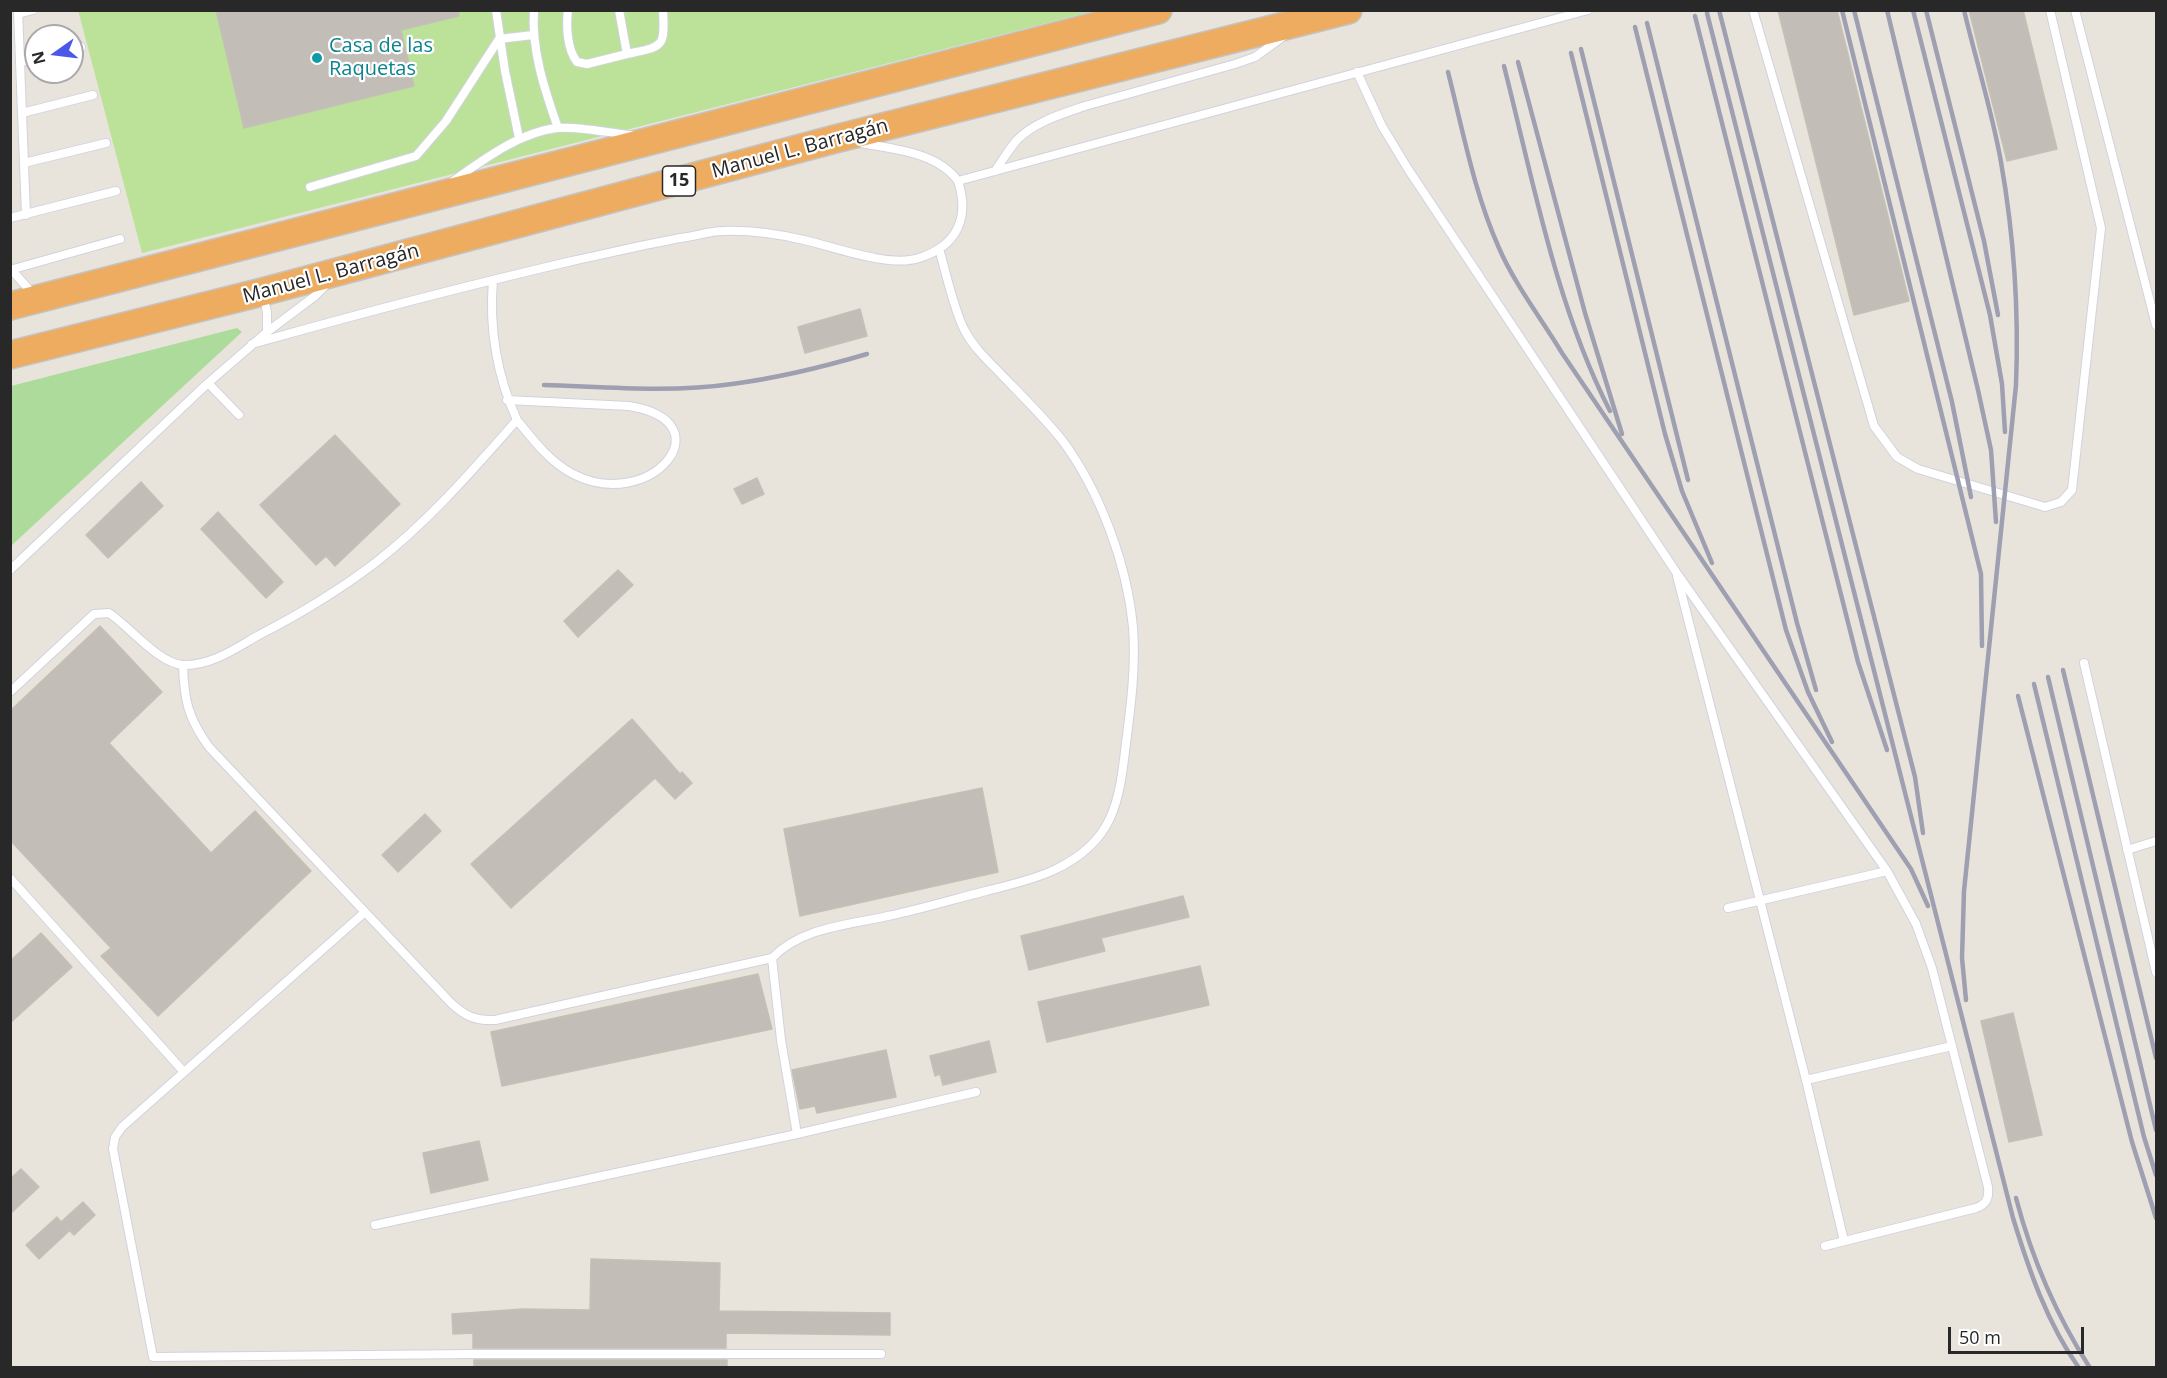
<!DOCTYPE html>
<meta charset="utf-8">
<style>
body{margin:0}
#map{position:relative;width:2167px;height:1378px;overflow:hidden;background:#e9e4db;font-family:"Open Sans",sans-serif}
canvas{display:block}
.frame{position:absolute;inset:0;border:12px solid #282828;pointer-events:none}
.north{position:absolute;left:24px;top:24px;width:60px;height:60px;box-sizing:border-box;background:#fff;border:2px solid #a9a9a9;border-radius:50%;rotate:256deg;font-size:16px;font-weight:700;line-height:24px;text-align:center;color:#282828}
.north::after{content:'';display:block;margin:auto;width:21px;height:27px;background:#4958e8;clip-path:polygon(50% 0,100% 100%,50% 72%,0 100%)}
.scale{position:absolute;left:1948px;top:1327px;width:136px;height:27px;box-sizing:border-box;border:3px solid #282828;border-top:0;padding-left:8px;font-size:18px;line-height:21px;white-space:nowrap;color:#282828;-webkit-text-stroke:4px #fff;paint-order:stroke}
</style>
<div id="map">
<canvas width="2167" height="1378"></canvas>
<div class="frame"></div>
<div class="north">N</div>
<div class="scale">50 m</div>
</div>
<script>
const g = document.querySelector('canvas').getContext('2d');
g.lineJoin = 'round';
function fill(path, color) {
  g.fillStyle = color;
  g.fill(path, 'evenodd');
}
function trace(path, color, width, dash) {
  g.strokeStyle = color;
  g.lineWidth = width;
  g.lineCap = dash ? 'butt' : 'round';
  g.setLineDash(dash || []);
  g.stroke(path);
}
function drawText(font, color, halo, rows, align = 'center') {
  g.font = font + ' "Open Sans",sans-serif';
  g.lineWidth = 4.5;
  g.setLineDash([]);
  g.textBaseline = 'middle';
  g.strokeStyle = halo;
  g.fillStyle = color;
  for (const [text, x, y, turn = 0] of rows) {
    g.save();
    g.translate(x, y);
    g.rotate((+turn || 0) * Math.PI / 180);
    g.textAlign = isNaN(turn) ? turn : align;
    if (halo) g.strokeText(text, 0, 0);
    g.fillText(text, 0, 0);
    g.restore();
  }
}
const green = new Path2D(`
 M237 328 242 332 11 546V386Z`);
const pitch = new Path2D(`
 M78 10 1094 11 142 253Z`);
const building = new Path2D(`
 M216 10H458L459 16 401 30 414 86 244 128Z
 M1778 10H1837L1909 301 1854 315Z
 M1969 10H2023L2057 149 2007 161Z
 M860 309 867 336 805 353 798 327Z
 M335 435 400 504 335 566 326 556 316 565 260 505Z
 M757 478 764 494 742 504 734 489Z
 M141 482 163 506 108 558 86 535Z
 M218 512 283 582 266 598 201 529Z
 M618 570 633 585 578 637 564 621Z
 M100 626 162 692 109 743 211 853 255 811 311 871 158 1016 101 956 111 948 10 840V711Z
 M632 719 680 774 682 772 692 783 675 799 655 778 511 908 471 864Z
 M982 788 998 872 800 916 784 829Z
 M425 814 441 831 398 872 382 855Z
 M1183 896 1189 917 1101 938 1105 951 1029 970 1021 936Z
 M41 933 72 967 10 1023V961Z
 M1200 966 1209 1005 1047 1042 1038 1002Z
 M758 974 772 1029 502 1086 491 1032Z
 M2013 1013 2042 1135 2009 1142 1981 1021Z
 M989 1041 996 1072 943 1085 940 1074 935 1076 930 1056Z
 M886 1050 896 1097 817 1113 815 1106 800 1109 792 1070Z
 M479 1141 488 1180 431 1193 423 1153Z
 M21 1169 39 1187 10 1214V1179Z
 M83 1202 95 1215 74 1235 66 1227 69 1231 39 1259 26 1245 57 1217 61 1222Z
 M591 1259 720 1263 719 1311 890 1313V1335L726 1333V1348H473V1333L453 1334 452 1314 523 1309 590 1310Z
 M474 1360H727V1368H474Z`);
const lane = new Path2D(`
 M18 10 26 215
 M496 10 505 71 519 138
 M534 10C531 50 545 91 558 128
 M568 10C566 26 567 49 577 62L587 64 627 54
 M619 10 627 54C663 46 665 49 663 10
 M1753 10 1874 426 1897 457 1918 469 2045 507 2061 502 2072 490 2101 228 2050 10
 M2075 10 2156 325
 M18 14 33 10
 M72 49 81 47
 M20 62 36 58
 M1357 72 1382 126 1408 169 1676 572 1887 871 1916 924 1932 968 1988 1187C1989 1198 1987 1204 1976 1208L1825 1246
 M22 113 93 95
 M861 143C893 149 937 152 958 181
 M24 163 106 143
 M995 171C1002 161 1009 149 1017 140 1034 122 1062 114 1085 106L1235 64 1255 57 1284 36
 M453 181C483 160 520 132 557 128 577 126 609 133 631 135
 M310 187 416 156 446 121 499 39 533 35
 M10 218 116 191
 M10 268 33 294
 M10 270 120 239
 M263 295 267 312V332
 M252 344C358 314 465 286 572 261 611 253 649 243 687 237 699 235 711 231 723 231 750 230 778 234 804 240 835 247 889 268 919 258 957 246 970 218 958 181L1588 10
 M208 383 239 415
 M507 400 629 406C728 422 650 514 573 474 550 462 534 441 517 420
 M10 570 208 383 267 332 315 296 327 284
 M1677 576 1806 1080 1844 1241
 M2084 663 2156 972
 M183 665C184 700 188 718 209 747L451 1003C465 1016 475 1021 495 1020L772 958 781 1040 797 1134
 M10 692 94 614 109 613C130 627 158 663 183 665 211 666 236 648 259 635 300 614 338 591 375 563 428 522 473 470 517 420 497 376 489 328 493 280
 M2127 850 2156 841
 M10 878 184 1072
 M1728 908 1887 871
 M365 912 122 1127 115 1137 113 1149 153 1357 472 1354H881
 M772 958C802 927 849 925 888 916 921 909 954 899 986 891 1009 885 1033 880 1054 870 1114 842 1119 803 1126 743 1131 704 1136 666 1133 627 1127 564 1100 491 1062 440 1042 415 1019 393 997 370 985 358 973 346 965 331 954 311 946 272 939 249
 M1806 1080 1952 1046
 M375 1225 797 1134 976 1092`);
const highway = new Path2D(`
 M10 306 1158 10
 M10 355 262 292 835 139 1348 10`);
const rail = new Path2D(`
 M1719 10 1915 777 1923 833
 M1842 10 1981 574 1982 646
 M1854 10 1952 402 1971 497
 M1887 10 1978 390 1991 450 1996 522
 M1913 10 1990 315 2002 384 2005 432
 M1926 10 1984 241 1998 315
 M1964 10C1976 61 1992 111 2001 162 2014 236 2019 310 2016 385L1964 891 1962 958 1966 1000
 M1707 13 2013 1218C2029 1270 2047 1323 2079 1368
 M1695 16 1858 662 1887 750
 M1647 23 1797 623 1816 690
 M1635 27 1786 630 1808 692 1832 742
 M1581 49 1688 480
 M1571 53 1665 434 1682 491 1712 563
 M1518 62 1585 313 1622 434
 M1504 66C1533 180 1556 306 1610 411
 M1448 72C1463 131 1474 192 1499 248 1514 283 1542 320 1562 353L1911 869 1928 906
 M544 385C606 387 670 393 732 384 778 378 823 367 867 354
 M2063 670 2156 1058
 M2048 677 2156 1130
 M2034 684 2144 1137 2156 1175
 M2018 696 2132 1142 2156 1218
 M2016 1198C2032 1259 2056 1315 2090 1368`);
const markers = [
 [317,58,6,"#0f9aa8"]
];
const shields = [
 [679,181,33]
];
const shieldNames = [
 ["15",679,181]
];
const cultureNames = [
 ["Casa de las",329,46],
 ["Raquetas",329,69]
];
const streetNames = [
 ["Manuel L. Barragán",800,149,-15],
 ["Manuel L. Barragán",331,274,-15]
];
fill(green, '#acdb9c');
fill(pitch, '#bce299');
fill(building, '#c2beb7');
trace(building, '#c4c0b5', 1.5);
trace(lane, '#d0d2e0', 10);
trace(highway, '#c3c3c3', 30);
trace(lane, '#fff', 8);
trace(highway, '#eeac61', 27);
trace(rail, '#9e9fb1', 4.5);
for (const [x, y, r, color] of markers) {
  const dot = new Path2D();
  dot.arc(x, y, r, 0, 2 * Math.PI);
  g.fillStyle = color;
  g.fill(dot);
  trace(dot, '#fff', 2);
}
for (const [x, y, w] of shields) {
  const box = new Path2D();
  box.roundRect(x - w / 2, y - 15, w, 30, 4.5);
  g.fillStyle = '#fff';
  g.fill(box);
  trace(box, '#282828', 1.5);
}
drawText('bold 18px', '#282828', null, shieldNames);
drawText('20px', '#0d838f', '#fff', cultureNames, 'left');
drawText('20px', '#282828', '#fff', streetNames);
</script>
